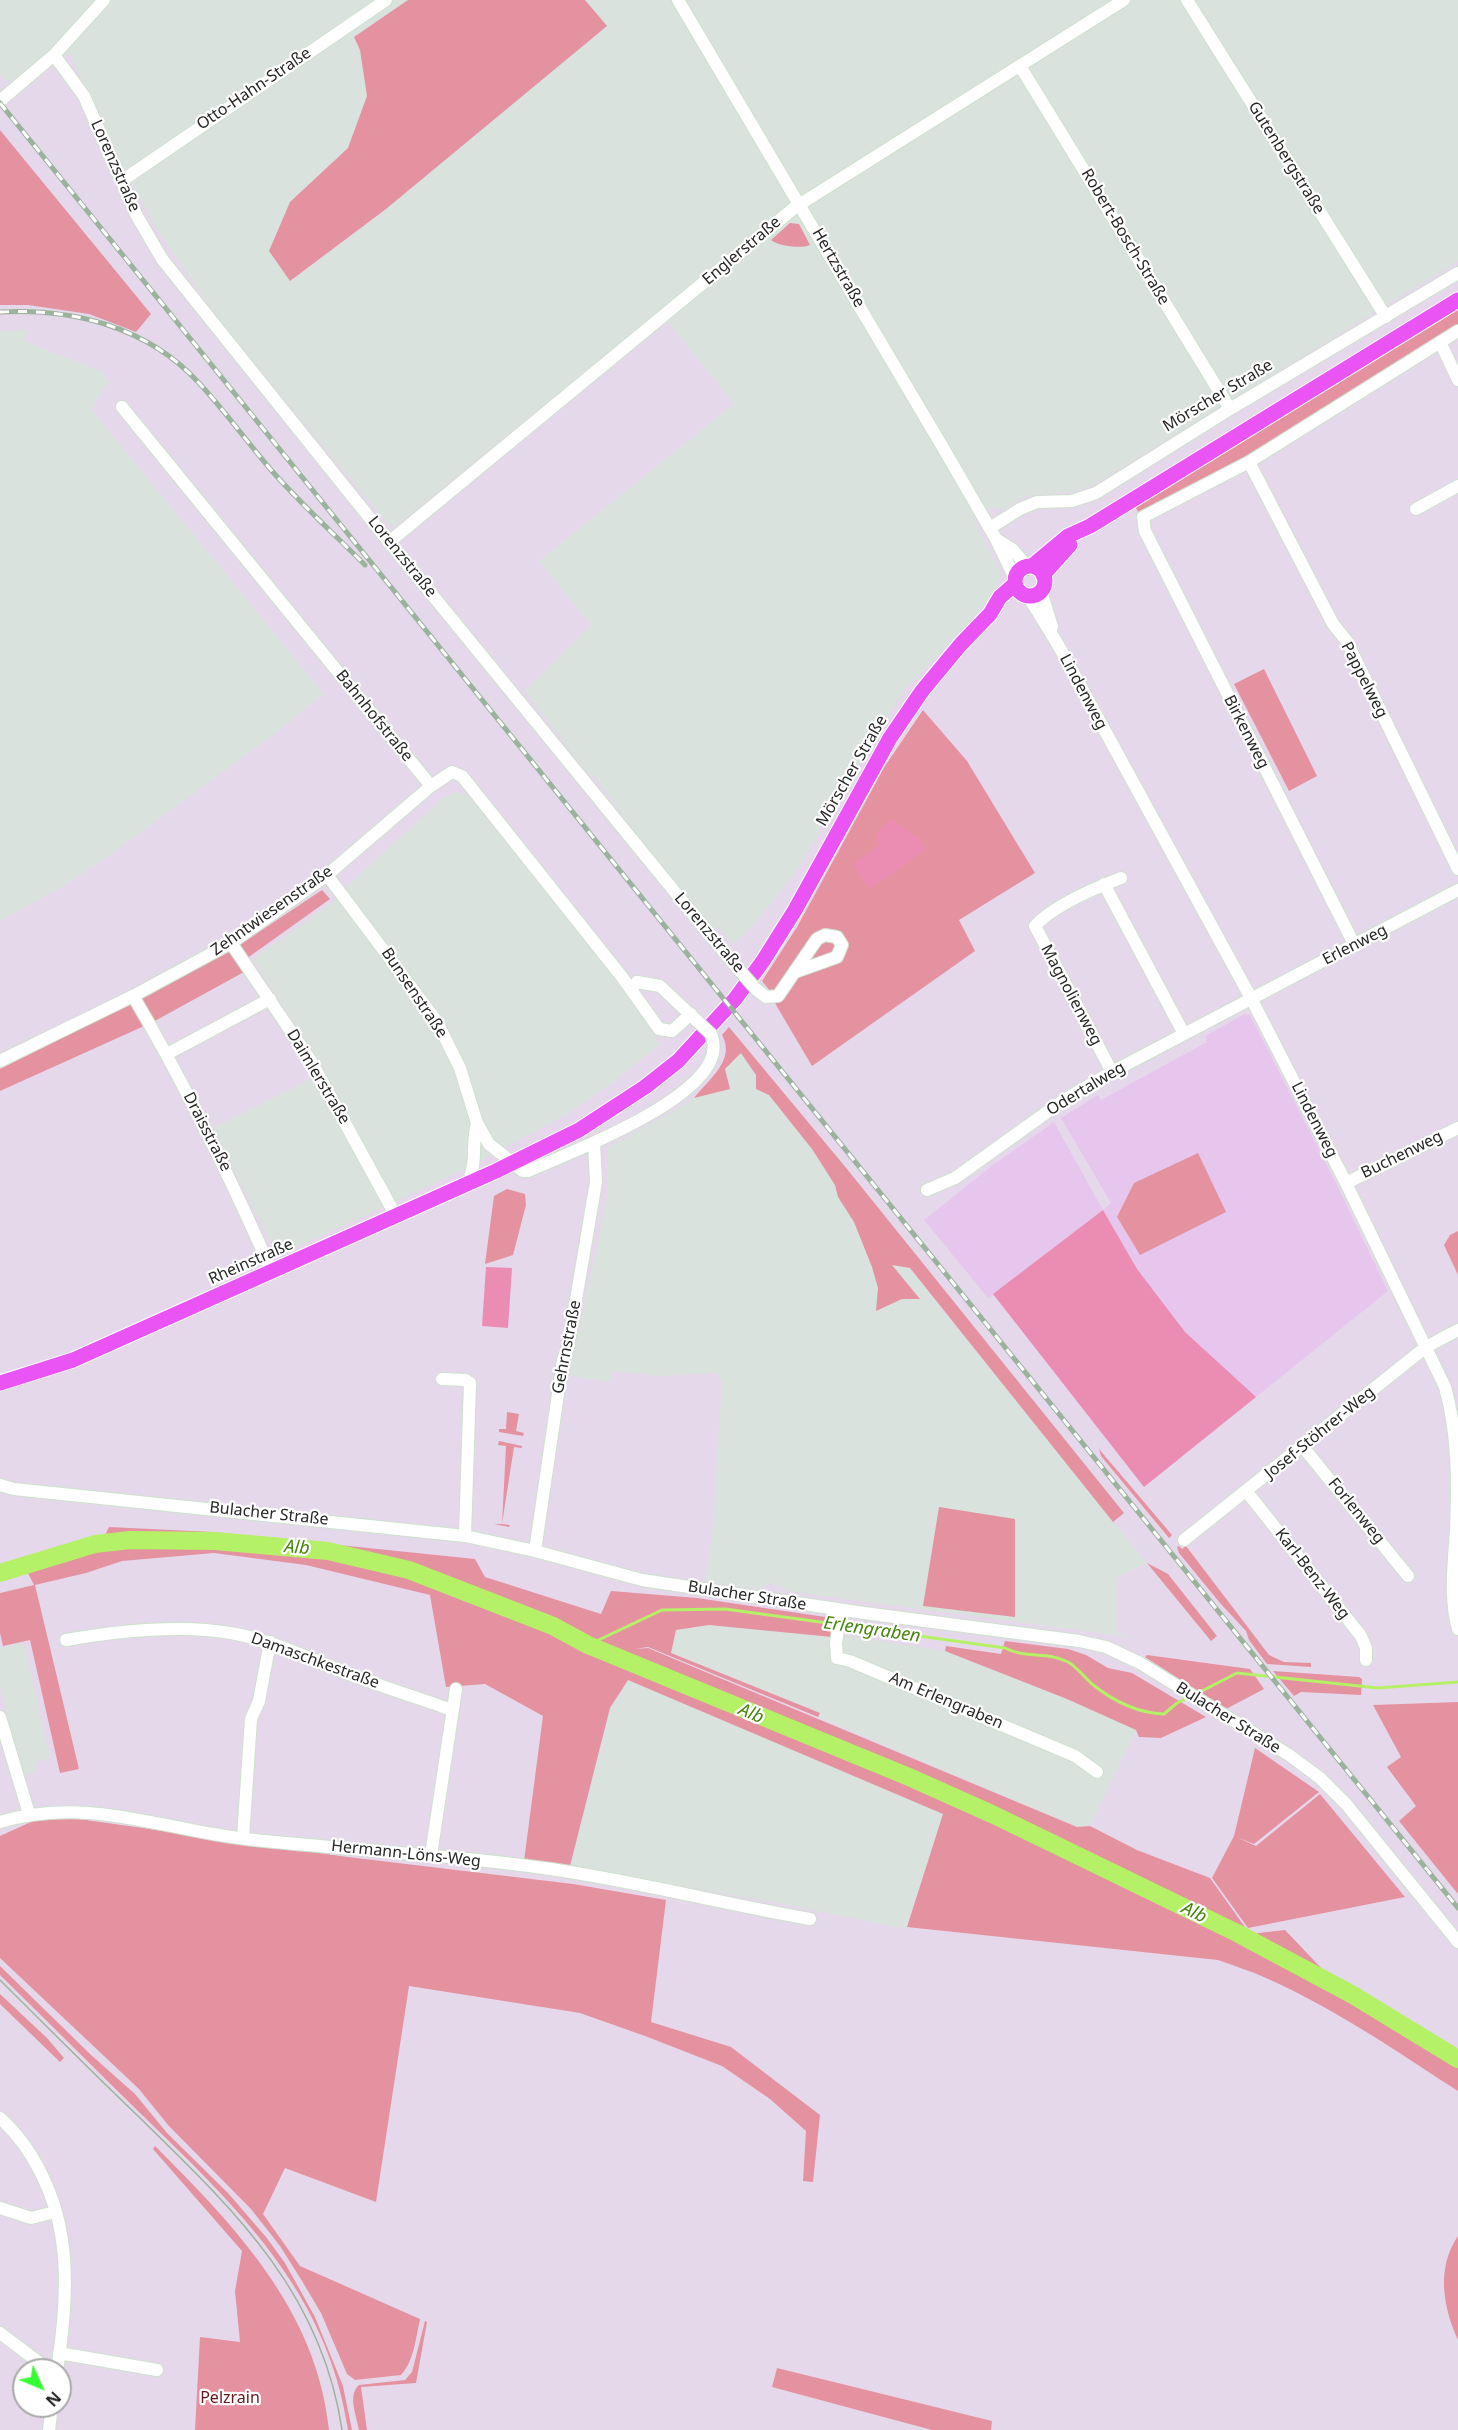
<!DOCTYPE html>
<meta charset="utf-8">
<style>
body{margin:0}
#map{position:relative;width:1458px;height:2430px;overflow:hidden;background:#e6d8eb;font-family:"Noto Sans",sans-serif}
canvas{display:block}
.north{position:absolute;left:12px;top:2358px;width:60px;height:60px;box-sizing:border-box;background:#fff;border:2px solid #a9a9a9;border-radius:50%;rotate:134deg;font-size:16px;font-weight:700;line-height:24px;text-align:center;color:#272727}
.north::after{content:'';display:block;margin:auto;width:21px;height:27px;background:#35fe31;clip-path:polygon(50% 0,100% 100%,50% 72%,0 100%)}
</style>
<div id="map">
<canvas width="1458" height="2430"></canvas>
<div class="north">N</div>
</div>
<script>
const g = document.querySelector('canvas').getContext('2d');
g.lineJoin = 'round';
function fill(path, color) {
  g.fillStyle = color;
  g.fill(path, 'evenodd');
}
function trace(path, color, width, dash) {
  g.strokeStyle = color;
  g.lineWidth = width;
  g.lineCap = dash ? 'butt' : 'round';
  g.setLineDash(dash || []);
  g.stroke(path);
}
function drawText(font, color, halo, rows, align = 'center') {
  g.font = font + ' "Noto Sans",sans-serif';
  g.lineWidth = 4.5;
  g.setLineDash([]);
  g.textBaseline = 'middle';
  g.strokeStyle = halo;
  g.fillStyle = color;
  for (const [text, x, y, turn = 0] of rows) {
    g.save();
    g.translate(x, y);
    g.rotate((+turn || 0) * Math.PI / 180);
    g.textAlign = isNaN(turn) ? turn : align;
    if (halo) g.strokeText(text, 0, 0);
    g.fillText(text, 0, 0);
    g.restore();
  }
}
const industrial = new Path2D(`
 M0 0H1458V261L1092 485 1072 492 1026 496 1004 509 991 508 973 519 1001 573 995 593 914 681 906 687 794 875 751 928 732 945 720 929 712 928 633 830 597 779 587 772 525 691 589 627V623L539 561 734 404 659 311 395 526 389 525 225 327 180 263 155 226 124 168 70 54 7 82 0 74Z
 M29 330 24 341 101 371 110 382 103 388 92 410 324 694 277 732 109 856 60 888 0 921V331Z
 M454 792 467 794 620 984 660 1044 614 1082 567 1114 471 1166 278 1256 213 1128 326 1071 253 959 333 902 346 887 442 799Z
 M741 1050 948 1317 1147 1563 1118 1577V1633L1137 1638 785 1591 782 1586 768 1583 762 1589 705 1582 712 1538 722 1382 716 1373 660 1376 612 1371 610 1382 569 1376 608 1195 607 1148 665 1116 701 1093Z
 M709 1625 831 1637 846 1636 945 1651 1067 1699 1136 1730 1090 1826 1077 1827 818 1717 820 1713 671 1653 676 1630Z
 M24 1643 50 1758 35 1762 37 1772 24 1776 0 1687V1645L1 1648Z
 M628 1680 943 1814 906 1929 788 1905 570 1866 610 1708Z`);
const education = new Path2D(`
 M1245 1014 1250 1015 1335 1181 1388 1291 1144 1487 994 1295 988 1298 924 1220 989 1168 1054 1122 1103 1210 1111 1203 1061 1118 1098 1095 1101 1100 1207 1042 1205 1036Z`);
const green = new Path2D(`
 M408 0H585L607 26 386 209 290 281 269 251 290 202 348 148 367 96 360 50 354 37Z
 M0 130 151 314 136 332 89 314 28 305H0Z
 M790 223 799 224 810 245C801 249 778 246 771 240Z
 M1458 306V325L1241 459 1139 513 1134 505Z
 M1264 669 1317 776 1289 791 1234 684Z
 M923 710 967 761 1035 873 959 920 975 951 812 1066 776 1005 771 992 762 981 797 927 885 766Z
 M322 890 330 899 239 964 244 972 153 1022 0 1091V1069L142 998 235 948Z
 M729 1027 847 1169 1124 1513 1113 1522 910 1268 892 1265 920 1299H902L876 1311 878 1288 872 1267 854 1222 838 1197 835 1185 812 1149 769 1095 756 1089V1075L741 1053 725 1069 730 1089 694 1098C709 1079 736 1060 722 1035Z
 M1198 1153 1226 1212 1140 1255 1117 1217 1134 1183Z
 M507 1189 525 1194 526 1205 513 1255 485 1264 494 1196Z
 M1458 1231V1275L1444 1245 1450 1235Z
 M507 1412 519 1414 516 1431 524 1433 523 1436 499 1432V1429H506Z
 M499 1441 522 1446V1448L514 1447 502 1524 510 1525 509 1527 494 1524H502L506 1446 498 1445Z
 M1099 1449 1172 1535 1169 1538 1101 1456Z
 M939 1507 1015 1519V1617L923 1606Z
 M109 1527 213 1532 475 1559 485 1577 601 1614 611 1591 697 1598 832 1618V1637L709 1625 676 1630 671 1653 820 1713 818 1717 648 1647 634 1649 648 1648 1077 1827 1090 1826 1137 1850 1210 1878 1250 1934 1285 1930 1344 1992 1458 2064V2091C1396 2051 1334 2008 1266 1978 1251 1971 1234 1966 1218 1960L907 1927 943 1814 628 1680 610 1708 570 1866 524 1861 543 1716 485 1684 446 1687 430 1595 306 1565 214 1553 122 1561 86 1573 35 1585 79 1769 60 1773 30 1640 3 1646 0 1633V1593L34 1585 26 1569 100 1545Z
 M1179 1546 1182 1549 1186 1546 1269 1655 1284 1662 1311 1663V1667L1267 1664 1249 1640 1246 1631 1220 1603 1179 1553 1177 1547Z
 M1147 1563 1168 1574 1217 1636 1211 1641Z
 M1005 1641 1068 1649 1086 1655 1108 1668 1132 1673 1206 1717 1161 1738 1139 1737 1136 1730 1067 1699 945 1651 946 1646 1001 1654Z
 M1147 1655 1250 1669 1264 1689 1226 1709 1145 1657Z
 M1273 1671 1359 1677 1362 1679 1361 1695 1301 1692 1294 1696Z
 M1458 1702V1894L1399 1821 1416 1806 1387 1767 1401 1757 1373 1705Z
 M1255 1748 1319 1792 1254 1844 1236 1837 1256 1846 1320 1794 1405 1897 1248 1928 1212 1878 1234 1836Z
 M72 1818 348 1857 573 1884 666 1900 651 2022 731 2047 820 2115 813 2182 803 2181 806 2131 770 2099 722 2066 645 2036 580 2013 409 1986 376 2202 285 2168 263 2214 300 2266 420 2319C416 2337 414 2361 401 2375L355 2380 347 2374 321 2313 302 2281 280 2246 251 2209 168 2125 139 2089 0 1958V1836L33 1821Z
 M0 1966 90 2054 135 2094 167 2133 228 2193 266 2237 285 2263 315 2317 343 2386 352 2430H348C328 2292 235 2205 140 2113 93 2067 47 2021 0 1975Z
 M0 1994 47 2038 64 2058 60 2062 0 2004Z
 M155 2146C235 2226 317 2311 329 2430H195L200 2337 240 2342 235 2291 242 2251 153 2149Z
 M1458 2236V2340C1443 2307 1436 2268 1458 2236Z
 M425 2321 427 2322 416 2383 361 2387 367 2430H359C357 2417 347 2395 359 2385L405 2380 412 2372Z
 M777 2368 992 2421 991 2430H932L772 2387Z`);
const pitch = new Path2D(`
 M891 819 919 839 926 850 870 889 853 865 879 845 876 834Z
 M1103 1210 1137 1269 1185 1332 1256 1397 1144 1487 993 1294Z
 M486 1267 512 1268 508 1328 482 1326Z`);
const stream = new Path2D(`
 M841 1625 1005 1648C1026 1659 1047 1651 1068 1662 1077 1667 1084 1677 1092 1684 1113 1701 1138 1713 1164 1714L1177 1703 1187 1698
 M588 1645 662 1610 725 1609 835 1624
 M1196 1694 1237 1673 1378 1688 1458 1682`);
const river = new Path2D(`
 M0 1573 95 1544 130 1540 215 1541 328 1551 409 1570 553 1626 588 1645 909 1777 994 1815 1237 1933 1353 1995 1458 2059`);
const minor = new Path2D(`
 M678 0 942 446 996 539 1015 579
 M1187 0 1386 317
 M54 55 84 96 137 216 162 259 389 542 733 963
 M1020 66 1230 409
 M0 101 54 55 104 0
 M123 180 386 0
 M1440 342 1458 380
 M122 407 431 786 452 772 462 776 622 977 659 1029 672 1031 691 1014
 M1249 462 1333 624 1346 640 1458 869
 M1416 509 1458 486
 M990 528 1020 509 1037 502 1072 501 1096 493 1230 409 1458 273
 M996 539 1012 549 1027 566
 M389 542 794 208 1124 0
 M1041 591 1052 627
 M1028 596 1057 643 1251 998 1346 1183 1445 1387C1458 1434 1458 1481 1456 1529 1454 1563 1449 1596 1458 1629
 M327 875 436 1020 460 1068 477 1123 489 1144 523 1171H528C567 1154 725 1095 713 1041
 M1104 884 1184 1034
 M231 943 311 1061 396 1216
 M1355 946 1145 531 1143 517 1249 462 1458 331
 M756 989 766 997 778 996 817 939 825 935 837 937 842 945 837 957 795 972
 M631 990 637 982 660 986 695 1019
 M133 996C186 1085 230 1177 272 1272
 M167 1054 270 999
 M0 1061 133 996 231 943 327 875 431 786
 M1112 1072 1035 926C1053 906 1095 888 1121 878
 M468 1183C478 1159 471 1145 477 1123
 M1346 1183 1458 1128
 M927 1190 955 1178 1064 1100 1112 1072 1458 890
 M442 1379 465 1380 470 1383 465 1536
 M1303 1447 1408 1576
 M0 1485 14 1489 465 1536 535 1551 642 1580 864 1613 1079 1641 1106 1647 1140 1663 1289 1755 1320 1778 1346 1804 1458 1942
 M1247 1492 1361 1636 1366 1648V1660
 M1184 1540 1426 1347 1458 1330
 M535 1551 563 1360 568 1347 596 1182 594 1143
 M841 1610 836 1643 837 1658 850 1661 1075 1756 1097 1772
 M66 1640C117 1631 185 1624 236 1634 277 1642 313 1661 352 1675 385 1688 419 1698 452 1710
 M0 1717 29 1814
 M0 1822C89 1796 159 1829 246 1839 354 1851 463 1855 570 1872 651 1885 730 1905 810 1919
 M243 1838 251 1719 259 1701 270 1642
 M431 1855 456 1689
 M0 2118C33 2147 56 2196 62 2240 68 2279 63 2332 57 2370
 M0 2208 31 2218 55 2212
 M0 2333 49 2370
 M59 2353 157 2370
 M49 2430 52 2406`);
const major = new Path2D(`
 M1015 581a15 15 0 1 1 30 0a15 15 0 1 1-30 0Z
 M1032 566 1068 536 1090 526 1458 300
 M1043 575 1070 545
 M0 1383 73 1360 496 1171 579 1130 645 1087 678 1061 735 999 763 961 795 910 890 738 922 691 961 644 990 614 1000 597 1015 584`);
const tram = new Path2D(`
 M0 1980C46 2026 92 2072 139 2117 233 2209 322 2292 342 2430`);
const rail = new Path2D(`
 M0 103 1458 1908
 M0 312C73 308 148 327 199 383 225 411 247 442 272 471 301 504 334 534 365 565`);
const minorBridge = new Path2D(`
 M733 963 756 989
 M695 1019 711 1034 713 1041`);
const streetNames = [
 ["Otto-Hahn-Straße",254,89,-34],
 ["Gutenbergstraße",1286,158,58],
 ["Lorenzstraße",115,166,66],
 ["Robert-Bosch-Straße",1125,237,59],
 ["Englerstraße",742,251,-40],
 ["Hertzstraße",838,268,60],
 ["Mörscher Straße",1218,396,-31],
 ["Lorenzstraße",402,557,51],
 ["Pappelweg",1364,680,63],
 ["Lindenweg",1083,692,62],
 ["Bahnhofstraße",374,716,51],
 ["Birkenweg",1246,732,63],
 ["Mörscher Straße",852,771,-60],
 ["Zehntwiesenstraße",272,911,-35],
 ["Lorenzstraße",709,933,50],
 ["Erlenweg",1355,945,-27],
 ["Bunsenstraße",414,993,56],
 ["Magnolienweg",1071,995,62],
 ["Daimlerstraße",318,1077,59],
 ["Odertalweg",1086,1089,-31],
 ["Lindenweg",1314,1120,63],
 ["Draisstraße",207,1132,63],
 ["Buchenweg",1402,1155,-26],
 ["Rheinstraße",251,1262,-24],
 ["Gehrnstraße",567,1347,-79],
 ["Josef-Stöhrer-Weg",1320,1433,-39],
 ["Forlenweg",1356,1511,51],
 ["Bulacher Straße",269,1514,6],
 ["Karl-Benz-Weg",1312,1574,52],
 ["Bulacher Straße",747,1596,9],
 ["Damaschkestraße",315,1661,20],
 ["Am Erlengraben",946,1701,23],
 ["Bulacher Straße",1228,1718,32],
 ["Hermann-Löns-Weg",406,1854,6]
];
const parkNames = [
 ["Pelzrain",230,2398]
];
const waterNames = [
 ["Alb",297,1548,5],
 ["Erlengraben",872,1630,8],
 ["Alb",751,1714,23],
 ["Alb",1194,1913,26]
];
fill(industrial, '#d9e2dd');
fill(education, '#e7c6ed');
fill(green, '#e492a0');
fill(pitch, '#eb8db3');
trace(stream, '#b5f167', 3);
trace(river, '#b5f167', 18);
trace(minor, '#cee1cd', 14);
trace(major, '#fff', 17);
trace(minor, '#fff', 12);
trace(major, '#ea54f4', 15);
trace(tram, '#9bb39c', 1.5);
trace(rail, '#9bb39c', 5);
trace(rail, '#fff', 3, [9]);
trace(minorBridge, '#cee1cd', 14, []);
trace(minorBridge, '#fff', 12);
drawText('16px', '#272727', '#fff', streetNames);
drawText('16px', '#65171a', '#fff', parkNames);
drawText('italic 18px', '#46850b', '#fff', waterNames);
</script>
